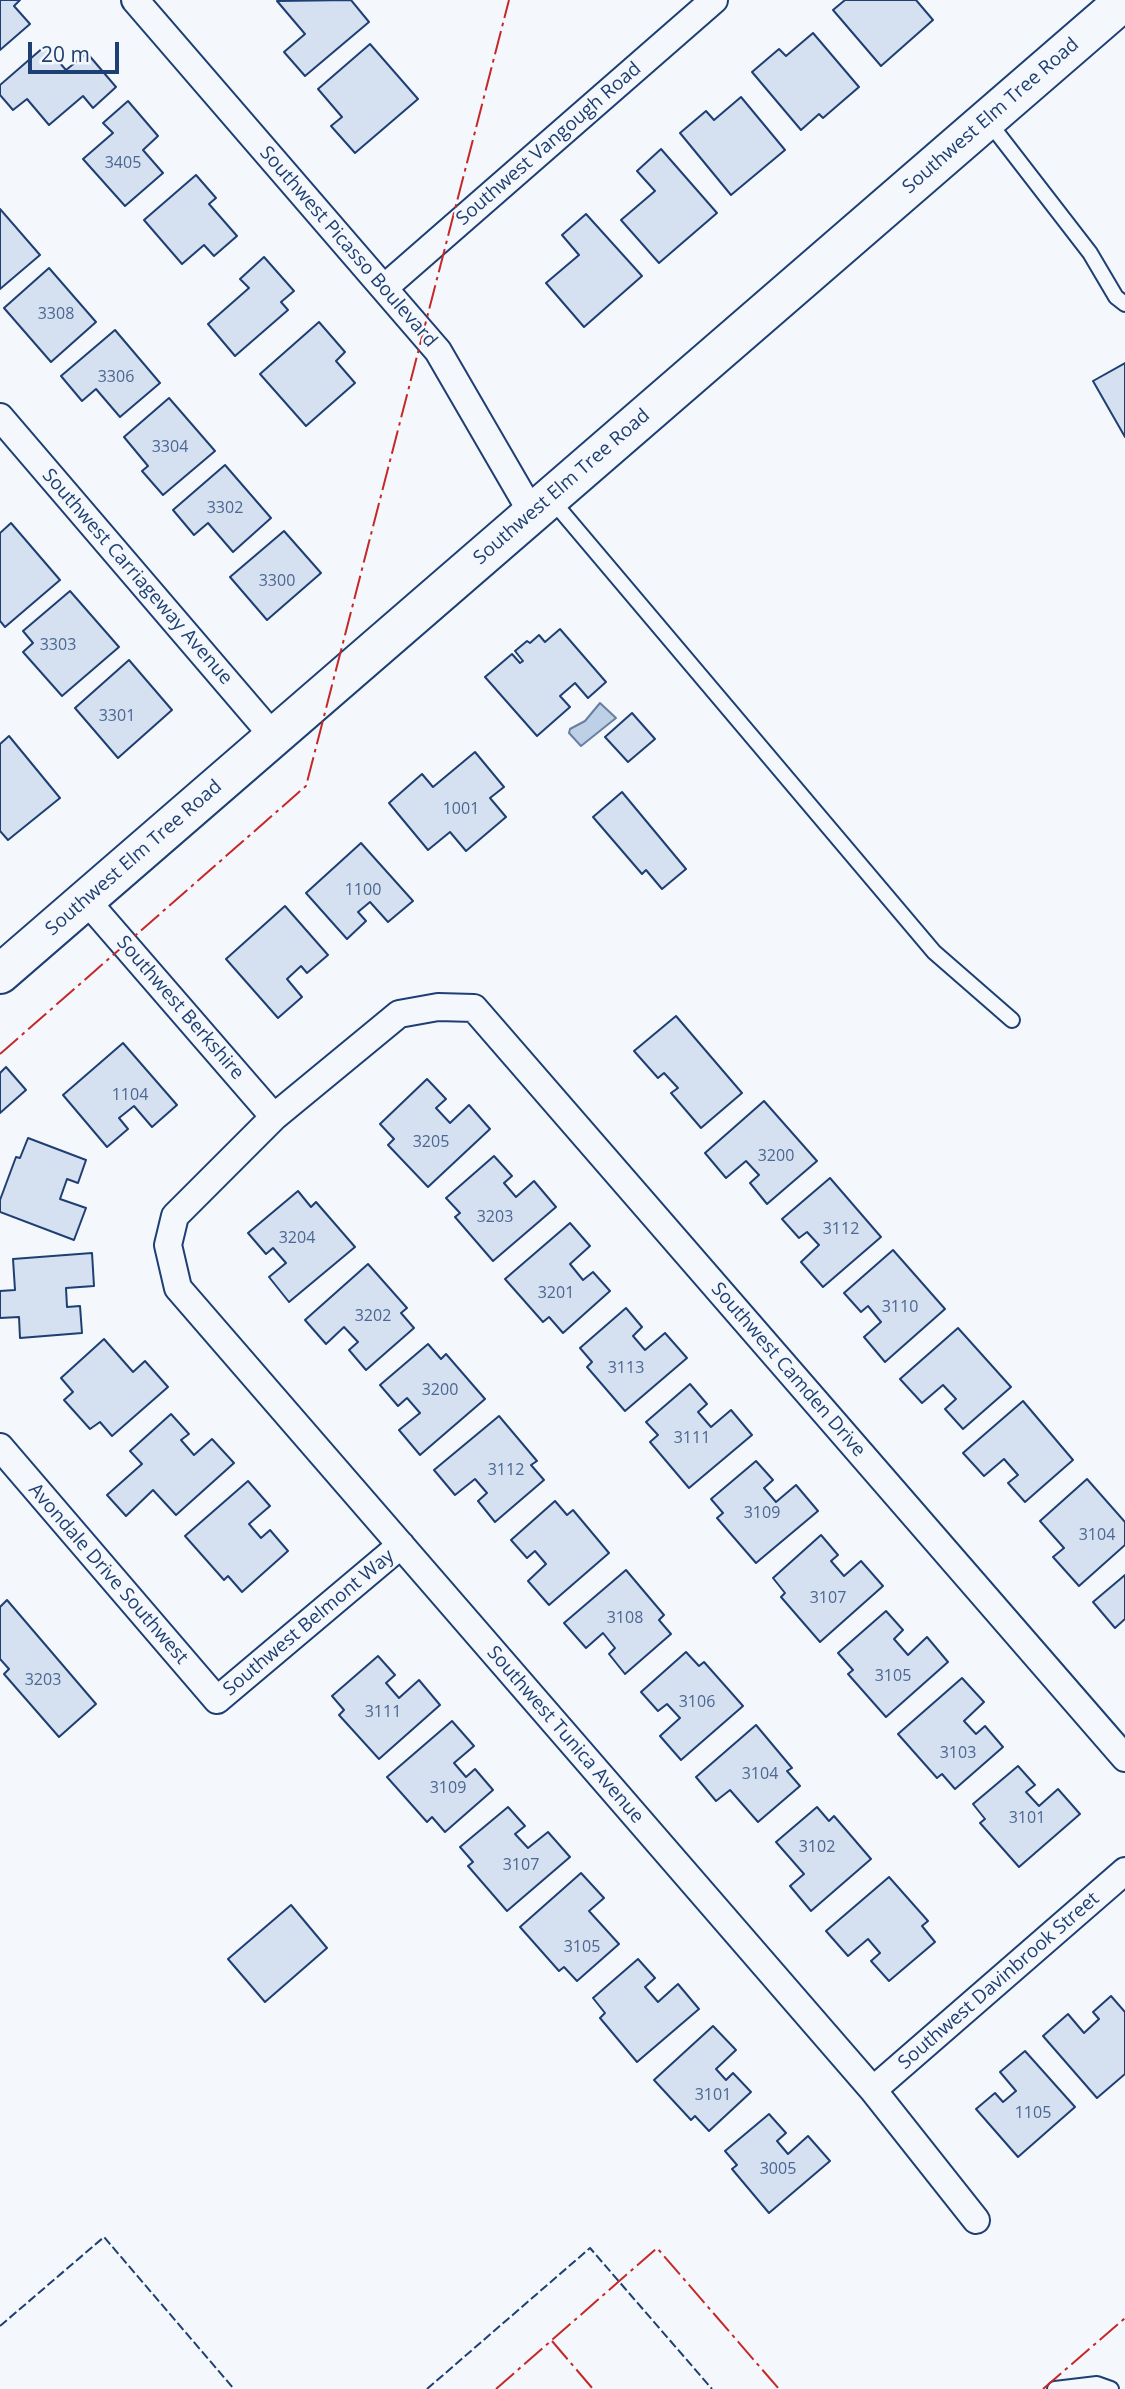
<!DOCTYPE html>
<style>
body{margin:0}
#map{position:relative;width:1125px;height:2389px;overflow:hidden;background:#f4f7fb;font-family:"Open Sans",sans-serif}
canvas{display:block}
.scale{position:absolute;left:28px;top:42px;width:91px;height:32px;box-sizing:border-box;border:4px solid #1d3f73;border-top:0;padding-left:9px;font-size:21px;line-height:24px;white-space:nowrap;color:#1d3f73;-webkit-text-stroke:5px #f4f7fb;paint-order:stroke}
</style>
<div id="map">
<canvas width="1125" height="2389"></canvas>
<div class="scale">20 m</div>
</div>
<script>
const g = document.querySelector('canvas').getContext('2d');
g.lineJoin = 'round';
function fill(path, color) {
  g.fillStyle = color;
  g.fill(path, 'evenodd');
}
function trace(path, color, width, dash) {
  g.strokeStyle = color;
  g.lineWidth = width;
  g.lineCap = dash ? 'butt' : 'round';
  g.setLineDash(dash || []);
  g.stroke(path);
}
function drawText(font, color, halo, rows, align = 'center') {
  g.font = font + ' "Open Sans",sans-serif';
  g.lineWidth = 5;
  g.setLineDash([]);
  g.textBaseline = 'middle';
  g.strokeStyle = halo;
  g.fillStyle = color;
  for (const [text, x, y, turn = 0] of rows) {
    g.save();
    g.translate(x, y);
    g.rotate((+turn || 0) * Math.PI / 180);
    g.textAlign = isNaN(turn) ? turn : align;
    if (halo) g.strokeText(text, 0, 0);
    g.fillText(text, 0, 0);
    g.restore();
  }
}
const water = new Path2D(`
 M600 703 616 718 581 746 569 733 570 729 585 721Z`);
const building = new Path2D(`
 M0 0H20L14 6 30 24 0 50Z
 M351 0 369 22 305 76 284 52 305 34 277 1Z
 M845 0H916L933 20 881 66 833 10Z
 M813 33 859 87 823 118 819 114 801 130 752 72 779 49 786 56Z
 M370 44 418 99 355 153 331 126 342 117 318 89Z
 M45 46 66 70 87 53 116 87 93 108 83 96 49 125 27 99 13 110 0 95V85Z
 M741 97 785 150 731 195 680 133 706 111 714 120Z
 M128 101 158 136 143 150 163 173 125 206 83 159 113 133 103 123Z
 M661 149 717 213 659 263 621 220 655 191 637 171Z
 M196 175 216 198 209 204 237 236 214 256 204 245 182 264 144 220Z
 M0 209 40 255 0 289Z
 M586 214 642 276 584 327 546 283 579 255 562 235Z
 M264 257 294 291 281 302 288 310 235 356 208 324 249 288 240 279Z
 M49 268 96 322 51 362 4 308Z
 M319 322 345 352 336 361 355 383 306 426 260 374Z
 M115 330 160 383 120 417 96 389 82 401 61 376Z
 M1125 363V437L1093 381Z
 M169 398 215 451 163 495 142 471 148 466 124 437Z
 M225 465 271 518 233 552 208 523 194 535 173 510Z
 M11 523 60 580 5 627 0 621V533Z
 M284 531 321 573 267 620 230 577Z
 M70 591 119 647 62 696 23 652 33 643 23 631Z
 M560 629 606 682 588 698 575 683 560 696 570 707 537 736 485 677 512 654 520 663 523 661 515 651 527 641 530 643 539 635 545 642Z
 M129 660 172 710 118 758 75 708Z
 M632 713 655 739 628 762 605 737Z
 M9 736 60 798 8 840 0 831V744Z
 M475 752 504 787 490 798 506 817 466 851 450 832 428 850 389 803 422 774 433 787Z
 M622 792 686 869 662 889 646 870 642 874 593 817Z
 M361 843 413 901 388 922 370 902 358 912 366 921 347 939 306 893Z
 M285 906 328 955 307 973 301 966 287 979 302 997 278 1018 226 959Z
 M676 1016 742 1093 701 1128 671 1093 678 1088 664 1073 658 1078 634 1051Z
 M123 1043 177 1105 152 1127 134 1106 119 1118 128 1129 107 1147 63 1095Z
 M6 1067 26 1090 0 1113V1073Z
 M427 1079 446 1099 436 1108 450 1123 469 1105 490 1129 428 1187 388 1145 394 1139 380 1124Z
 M764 1101 817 1161 767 1204 750 1183 759 1175 746 1161 726 1178 705 1153Z
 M28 1138 86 1160 78 1183 67 1179 60 1199 86 1208 74 1240 0 1212V1200L16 1157 20 1158Z
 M494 1156 512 1176 504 1183 516 1197 534 1181 556 1207 493 1261 455 1217 460 1213 446 1198Z
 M830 1178 881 1237 823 1287 801 1262 819 1245 807 1232 799 1238 782 1219Z
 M298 1191 311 1207 316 1202 355 1247 289 1302 269 1277 286 1263 273 1248 266 1254 248 1233Z
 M570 1223 590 1246 570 1264 583 1280 593 1272 610 1291 563 1333 549 1317 543 1322 505 1279Z
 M893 1250 945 1309 885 1362 864 1337 881 1322 868 1306 861 1312 844 1293Z
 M92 1253 94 1286 66 1288 67 1307 80 1306 82 1333 20 1338 19 1317 0 1318V1291L15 1290 13 1259Z
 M368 1264 407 1308 401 1313 414 1328 366 1370 349 1350 358 1342 344 1327 326 1344 305 1320Z
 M626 1308 642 1327 633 1336 645 1350 665 1333 687 1358 625 1411 587 1367 592 1362 580 1348Z
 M958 1328 1011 1387 963 1429 945 1409 956 1399 943 1385 922 1403 900 1379Z
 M104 1339 133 1372 145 1361 168 1387 112 1436 100 1422 90 1429 64 1400 73 1392 61 1378Z
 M428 1344 441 1359 446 1354 485 1399 420 1455 399 1430 420 1413 407 1398 398 1406 380 1385Z
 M690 1384 707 1404 698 1412 711 1427 731 1410 752 1435 689 1488 650 1442 658 1435 646 1422Z
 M1023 1401 1073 1460 1025 1502 1008 1483 1018 1475 1004 1459 984 1476 963 1453Z
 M171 1414 189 1434 181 1440 194 1455 212 1439 234 1463 176 1515 153 1490 126 1516 107 1495 142 1464 130 1451Z
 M499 1416 537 1461 531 1465 544 1480 495 1522 478 1501 487 1493 475 1479 455 1495 434 1470Z
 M756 1461 773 1480 764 1488 776 1502 796 1485 818 1511 756 1563 717 1518 723 1513 711 1499Z
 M1087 1479 1125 1522V1545L1079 1586 1053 1557 1064 1548 1040 1521Z
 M248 1481 270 1506 249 1524 261 1538 270 1530 288 1551 242 1592 228 1576 224 1580 185 1536Z
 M555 1501 567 1515 573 1510 609 1553 549 1605 528 1581 546 1564 535 1551 527 1558 511 1540Z
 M821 1535 838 1555 831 1561 844 1576 861 1561 883 1586 820 1642 781 1597 785 1593 773 1578Z
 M626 1570 664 1615 659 1620 671 1634 625 1674 609 1654 615 1648 603 1633 586 1648 564 1623Z
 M1125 1575V1619L1115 1628 1093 1602Z
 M7 1600 96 1704 59 1737 4 1674 9 1669 0 1659V1607Z
 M886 1611 903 1630 894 1639 908 1655 927 1637 948 1662 886 1717 848 1674 853 1670 838 1653Z
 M686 1652 699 1666 704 1662 743 1706 681 1760 660 1736 680 1718 667 1704 658 1711 641 1692Z
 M378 1656 395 1675 386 1683 399 1698 419 1680 440 1705 379 1759 339 1715 344 1710 332 1696Z
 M962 1678 984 1702 964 1721 976 1734 985 1726 1003 1747 955 1789 942 1774 937 1778 898 1734Z
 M452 1721 474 1746 454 1763 466 1777 475 1769 493 1790 445 1832 432 1817 427 1822 387 1777Z
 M756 1725 792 1768 787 1771 800 1786 758 1822 730 1790 716 1801 696 1777Z
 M1018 1766 1035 1785 1026 1792 1039 1806 1058 1789 1080 1814 1019 1867 980 1823 985 1819 973 1804Z
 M508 1807 525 1826 515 1834 528 1848 548 1832 570 1857 507 1911 468 1866 473 1862 460 1847Z
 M817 1807 829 1821 834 1816 871 1859 811 1911 790 1886 804 1874 776 1842Z
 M581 1873 604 1898 589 1911 619 1944 577 1981 564 1967 559 1971 520 1927Z
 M889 1877 928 1921 922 1926 935 1942 889 1981 871 1961 880 1953 868 1939 848 1956 826 1931Z
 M291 1905 327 1948 265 2002 228 1959Z
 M638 1959 655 1978 645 1987 658 2002 678 1984 699 2009 637 2062 600 2018 605 2013 593 1998Z
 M1111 1996 1125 2012V2074L1097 2098 1043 2036 1068 2014 1084 2033 1099 2019 1093 2012Z
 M713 2026 736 2050 716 2069 726 2080 733 2073 751 2092 709 2131 695 2116 691 2120 654 2080Z
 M1025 2051 1075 2107 1018 2157 976 2109 995 2093 1003 2102 1016 2091 1000 2072Z
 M769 2114 786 2133 777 2141 788 2154 808 2136 830 2161 769 2213 732 2169 737 2165 725 2151Z`);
const lane = new Path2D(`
 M988 121 1090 253 1116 297 1125 304
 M551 499 934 952 1012 1020
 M1055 2389 1097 2384 1111 2389`);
const street = new Path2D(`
 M135 0 438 351 532 513
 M384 288 714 0
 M0 417 274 737
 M86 900 274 1117
 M0 1447 217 1700 401 1545
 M873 2090 1125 1871
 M976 2220 873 2090 178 1288 168 1245 175 1216 274 1117 399 1014 438 1007 474 1008 1125 1758`);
const secondary = new Path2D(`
 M0 974 1125 0`);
const fence = new Path2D(`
 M0 2326 104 2237 234 2389
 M427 2389 590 2248 712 2389`);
const power = new Path2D(`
 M0 1054 306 786 509 0
 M552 2341 593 2389
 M496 2389 657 2248 779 2389
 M1043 2389 1125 2318`);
const numberNames = [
 ["3405",123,163],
 ["3308",56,314],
 ["3306",116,377],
 ["3304",170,447],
 ["3302",225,508],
 ["3300",277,581],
 ["3303",58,645],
 ["3301",117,716],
 ["1001",461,809],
 ["1100",363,890],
 ["1104",130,1095],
 ["3205",431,1142],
 ["3200",776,1156],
 ["3203",495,1217],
 ["3112",841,1229],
 ["3204",297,1238],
 ["3201",556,1293],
 ["3110",900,1307],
 ["3202",373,1316],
 ["3113",626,1368],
 ["3200",440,1390],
 ["3111",692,1438],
 ["3112",506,1470],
 ["3109",762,1513],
 ["3104",1097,1535],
 ["3107",828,1598],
 ["3108",625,1618],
 ["3105",893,1676],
 ["3203",43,1680],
 ["3106",697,1702],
 ["3111",383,1712],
 ["3103",958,1753],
 ["3104",760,1774],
 ["3109",448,1788],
 ["3101",1027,1818],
 ["3102",817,1847],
 ["3107",521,1865],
 ["3105",582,1947],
 ["3101",713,2095],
 ["1105",1033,2113],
 ["3005",778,2169]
];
const streetNames = [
 ["Southwest Elm Tree Road",991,116,-41],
 ["Southwest Vangough Road",549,144,-41],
 ["Southwest Picasso Boulevard",348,247,49],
 ["Southwest Elm Tree Road",562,487,-41],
 ["Southwest Carriageway Avenue",137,577,49],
 ["Southwest Elm Tree Road",134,858,-41],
 ["Southwest Berkshire",180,1008,49],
 ["Southwest Camden Drive",788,1370,49],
 ["Avondale Drive Southwest",108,1574,49],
 ["Southwest Belmont Way",309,1623,-40],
 ["Southwest Tunica Avenue",565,1735,49],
 ["Southwest Davinbrook Street",999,1981,-41]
];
fill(water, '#bed0e5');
trace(water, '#687fa3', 2);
fill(building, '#d5e0f0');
trace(building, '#1d3f73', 2);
trace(lane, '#1d3f73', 18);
trace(street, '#1d3f73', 30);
trace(secondary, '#1d3f73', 42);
trace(lane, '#f4f7fb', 14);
trace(street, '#f4f7fb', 26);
trace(secondary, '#f4f7fb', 38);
trace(fence, '#1d3f73', 2, [9, 3.5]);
trace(power, '#c62828', 2, [24, 5, 3.5, 5]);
drawText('16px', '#4b6792', null, numberNames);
drawText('19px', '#1d3f73', '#f4f7fb', streetNames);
</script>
